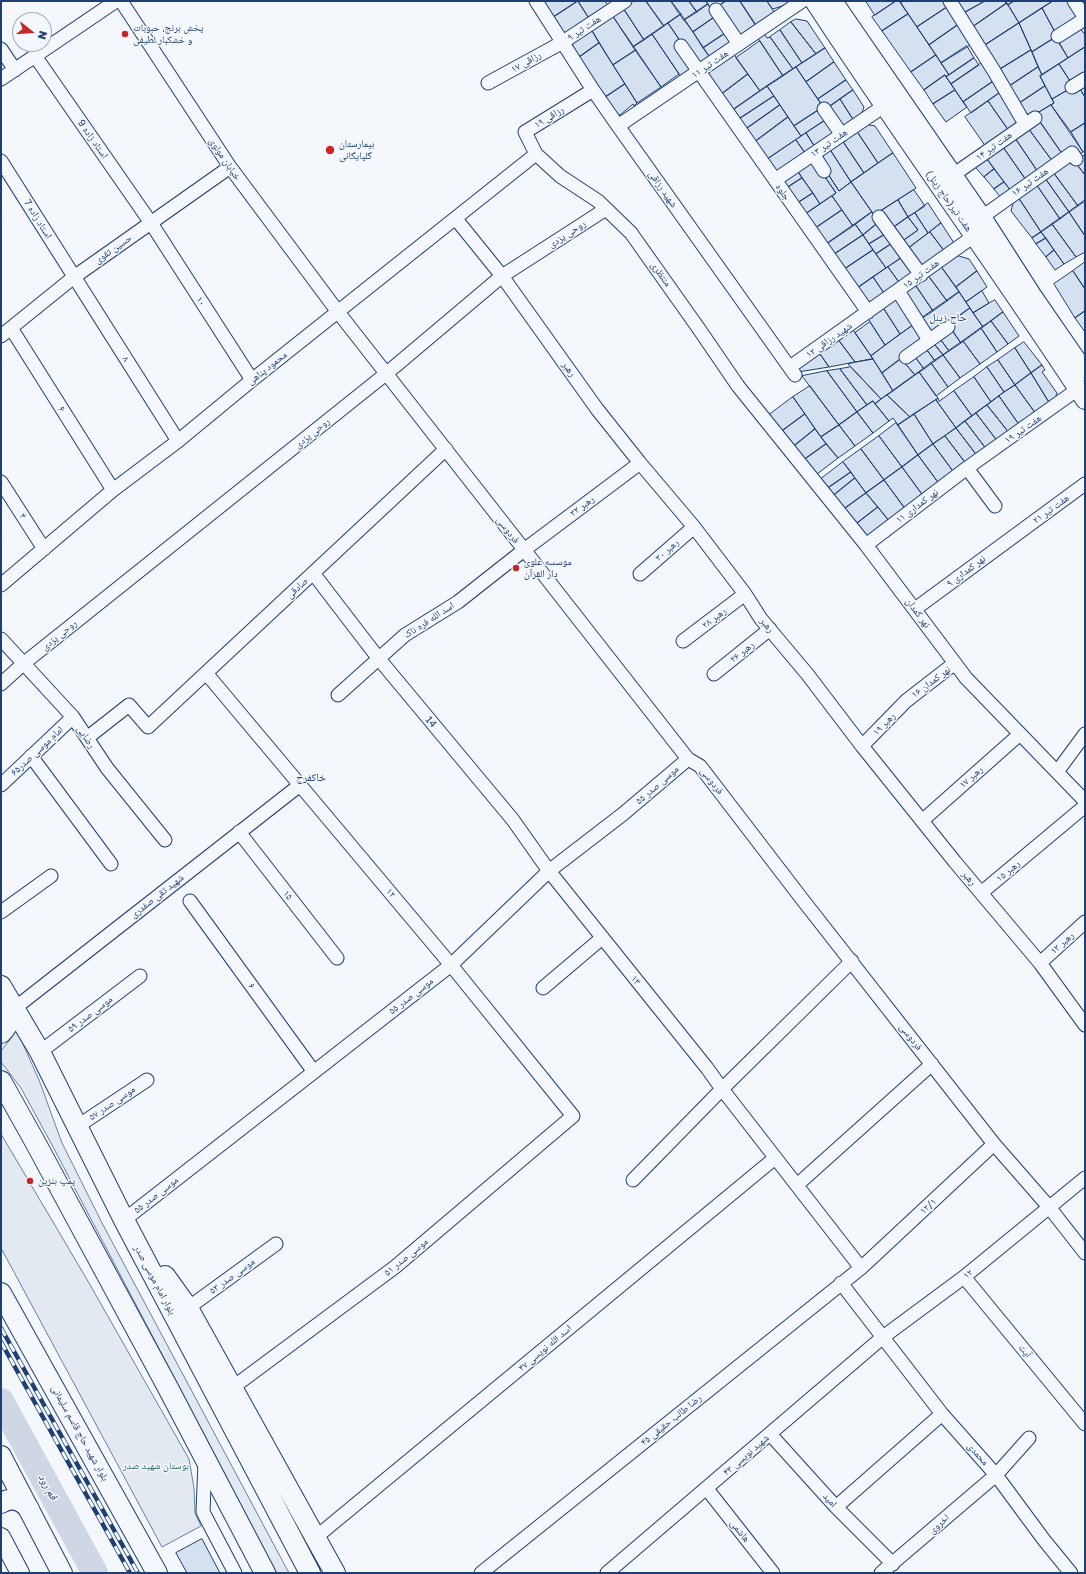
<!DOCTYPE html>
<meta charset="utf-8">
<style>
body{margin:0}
#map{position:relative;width:1086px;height:1574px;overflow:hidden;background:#f4f7fb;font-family:"Golos Text",sans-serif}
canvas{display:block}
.frame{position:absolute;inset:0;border:2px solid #1d3f73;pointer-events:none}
.north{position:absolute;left:12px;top:12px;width:40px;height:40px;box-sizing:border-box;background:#f4f7fb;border:1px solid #9eadc5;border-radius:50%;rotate:107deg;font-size:11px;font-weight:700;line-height:16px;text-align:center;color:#1d3f73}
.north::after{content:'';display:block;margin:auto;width:14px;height:18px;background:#c62828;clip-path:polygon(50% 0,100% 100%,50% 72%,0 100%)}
</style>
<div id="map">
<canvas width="1086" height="1574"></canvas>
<div class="frame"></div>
<div class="north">N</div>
</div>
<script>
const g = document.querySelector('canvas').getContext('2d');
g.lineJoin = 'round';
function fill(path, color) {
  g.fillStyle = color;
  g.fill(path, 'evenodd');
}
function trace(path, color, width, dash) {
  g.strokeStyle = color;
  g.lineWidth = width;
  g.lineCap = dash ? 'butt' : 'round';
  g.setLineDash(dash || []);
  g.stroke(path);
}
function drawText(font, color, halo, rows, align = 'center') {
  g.font = font + ' "Golos Text","Noto Naskh Arabic",sans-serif';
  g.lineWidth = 3;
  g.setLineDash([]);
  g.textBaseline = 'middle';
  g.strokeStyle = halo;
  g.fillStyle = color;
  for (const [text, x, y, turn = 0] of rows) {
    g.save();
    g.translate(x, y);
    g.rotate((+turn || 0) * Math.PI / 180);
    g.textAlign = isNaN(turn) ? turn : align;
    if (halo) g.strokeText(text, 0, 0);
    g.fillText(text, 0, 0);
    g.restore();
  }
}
const green = new Path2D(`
 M15 1026 39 1080 62 1143 102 1223 289 1573H277L52 1145 21 1088 1 1062V1051L12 1037Z
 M1 1134 89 1283 189 1459 194 1488 195 1513 201 1526 162 1547 1 1248Z`);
const river = new Path2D(`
 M1 1401 95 1573`);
const building = new Path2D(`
 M541 1H578L552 18Z
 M578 1 590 20 564 37 552 18Z
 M581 1H605L609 8 590 20 579 3Z
 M634 1H646L664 26 644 40 623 8Z
 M646 1H671L681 14 664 26Z
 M671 1H689L697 12 684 20Z
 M689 1H706L708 4 697 12Z
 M706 1H726L712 10Z
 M726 1H740L756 25 739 36 717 7Z
 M740 1H767L776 15 757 27Z
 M767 1H787L788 3 785 5 773 9Z
 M866 1H896L875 15Z
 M896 1H899L908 14 882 31 872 17Z
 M904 1H943L947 7 917 27 901 3Z
 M957 1H985L962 14Z
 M985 1H1005L1007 3 971 28 962 14Z
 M1005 1H1014L1008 5Z
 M1014 1H1053L1019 23 1008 5Z
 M1053 1H1068L1078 16 1056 34 1042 8Z
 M1007 3 1019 23 982 47 971 28Z
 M708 4 716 16 693 32 684 20Z
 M947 7 959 24 929 45 917 27Z
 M623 8 644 40 633 47 612 15Z
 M1042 8 1056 34V37L1032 52 1019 23Z
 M681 14 711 59 699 68 668 23Z
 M908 14 936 55 911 72 882 31Z
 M612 15 636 50 613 65 591 29Z
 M716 16 727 32 703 48 693 32Z
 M796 19 807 21 825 48 816 54 791 22Z
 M791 22 816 54 802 63 780 30Z
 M668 23 682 44 694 68 681 77 652 34Z
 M1019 23 1031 50 997 71 982 47Z
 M959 24 972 44 941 63 929 45Z
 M1080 28 1085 35V47L1068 58 1057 40Z
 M591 29 599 43 578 58 572 49 573 43Z
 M780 30 802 63 793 69 770 37Z
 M727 32 734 43 711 59 703 48Z
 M763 32 767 38 770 37 793 69 783 76 757 37Z
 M652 34 679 74 661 87 633 47Z
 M1056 37 1068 58 1042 75 1032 52Z
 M760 41 783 76 760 91 736 58Z
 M599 43 625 84 604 98 578 58Z
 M967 46 974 58 949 75 941 63Z
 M1085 47V76L1072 84 1059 64Z
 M825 48 834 62 806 82 796 67Z
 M636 50 661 87 637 103 613 65Z
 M1031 50 1038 67 1008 87 997 71Z
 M733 53 748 74 719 96 706 77 707 71Z
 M936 55 949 75 946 77 945 75 924 90 911 72Z
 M974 58 979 65 951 84 946 77Z
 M834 62 846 80 818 99 806 82Z
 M983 62 995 80 963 102 951 84Z
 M1059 64 1072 84 1071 88 1052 99 1040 76Z
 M796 67 823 107 794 126 767 86Z
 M1038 67 1042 75 1040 76 1045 86 1018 104 1008 87Z
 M748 74 760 91 730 112 719 96Z
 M945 75 955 90 933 104 924 90Z
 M846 80 853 90 826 109 823 107 818 99Z
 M995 80 1002 91 971 113 963 102Z
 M1085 82V97L1078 86Z
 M625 84 637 103 634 106 633 104 620 115 615 114 604 98Z
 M767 86 774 96 736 121 730 112Z
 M1045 86 1054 103 1027 119 1018 104Z
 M1078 86 1085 97V123L1071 132 1051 105 1054 103 1052 99 1071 88Z
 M853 90 864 107 860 118 854 121 840 99Z
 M955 90 967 107 946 122 933 104Z
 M1002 91 1021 122 1009 131 988 101Z
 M774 96 780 105 743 131 736 121Z
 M840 99 854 121 842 130 826 109Z
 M988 101 1009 131 986 147 965 117Z
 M780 105 788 117 752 144 743 131Z
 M1051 105 1083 152 1077 156 1063 155 1035 115Z
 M820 109 827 119 801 136 794 126Z
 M788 117 801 136 766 160 752 144Z
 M827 119 836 134 815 147 806 133Z
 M1039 120 1063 155 1053 162 1028 128Z
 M1085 123V151L1083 152 1071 132Z
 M864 124 875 126 893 153 878 163 856 130Z
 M1028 128 1053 162 1038 172 1015 138Z
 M856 130 878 163 864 173 842 140Z
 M806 133 815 147 805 153 796 140Z
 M1015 138 1038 172 1026 180 1003 147Z
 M796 140 805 153 776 172 766 160Z
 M842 140 864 173 851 182 829 148Z
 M1003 147 1026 180 1011 191 987 159Z
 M829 148 851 182 839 191 817 157Z
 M893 153 916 188 879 212 876 218 851 182Z
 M1085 155V175L1075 162Z
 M1072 158 1085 175V201L1078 206 1053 172Z
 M813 159 836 193 820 204 797 170Z
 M987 159 994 169 984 177 975 167Z
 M994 169 1004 182 994 189 984 177Z
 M797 170 802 178 785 189 780 181Z
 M826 171 839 191 851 182 872 212 853 226 832 196 836 193 823 174Z
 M1053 172 1078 206 1069 212 1045 178Z
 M802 178 813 193 796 204 785 189Z
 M1045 178 1069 212 1060 219 1036 184Z
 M1004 182 1011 191 1001 198 994 189Z
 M1036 184 1060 219 1041 232 1018 197Z
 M914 190 925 206 908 217 898 200Z
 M813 193 820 204 804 215 796 204Z
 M832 196 842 210 814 229 804 215Z
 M1018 197 1041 232 1032 238 1011 211 1014 199Z
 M898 200 908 217 891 229 879 212Z
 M1084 201 1085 202V236L1069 212Z
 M928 203 941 223 928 233 915 213Z
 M842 210 853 226 825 245 814 229Z
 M872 212 879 222 863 235 855 224Z
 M1069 212 1085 236V252L1076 257 1052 224Z
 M915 213 928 233 906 250 901 242 918 230 908 217Z
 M908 217 918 230 901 242 891 229Z
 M879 222 887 233 869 244 863 235Z
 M941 223 954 243 945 252 930 232Z
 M855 224 863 235 833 255 825 245Z
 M1052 224 1076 257 1064 264 1041 232Z
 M930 232 945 252 921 270 906 250Z
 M1041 232 1046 238 1036 244 1032 238Z
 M887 233 894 242 876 254 869 244Z
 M863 235 873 250 843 270 833 255Z
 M1046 238 1054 250 1046 257 1036 244Z
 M894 242 904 256 886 268 876 254Z
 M873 250 886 268 856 289 843 270Z
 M1054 250 1064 264 1055 270 1046 257Z
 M904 256 916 274 901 285 888 267Z
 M959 256 969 259 977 271 956 287 940 265Z
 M1085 262V289L1073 271Z
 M940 265 959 292 947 301 927 274Z
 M888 267 901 285 886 296 873 277Z
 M977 271 987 287 966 302 956 287Z
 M1073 271 1085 289V311L1075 318 1054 284Z
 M927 274 947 301 933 311 914 283Z
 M873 277 886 296 867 304 856 289Z
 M914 283 933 311 919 320 901 292Z
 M982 291 989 303 973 313 966 302Z
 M959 292 970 308 930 337 919 320Z
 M898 295 916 323 900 334 882 306Z
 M995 300 1003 312 983 327 973 313Z
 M882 306 900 334 885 345 867 317Z
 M970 308 983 327 961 343 948 324Z
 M1085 311V332L1075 318Z
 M1003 312 1019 336 1008 344 991 321Z
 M991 321 1008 344 997 352 981 328Z
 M870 322 885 345 871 356 855 333Z
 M916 323 927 339 882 373 871 356Z
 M852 328 873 359 855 362 837 338Z
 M950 328 961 343 949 351 938 336Z
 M981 328 997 352 980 364 963 341Z
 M938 336 949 351 943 355 932 341Z
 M837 338 855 362 829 367 818 351Z
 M932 341 943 355 935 361 924 346Z
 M963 341 980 364 960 378 943 355Z
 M1024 342 1042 365 1031 373 1015 348Z
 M924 346 935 361 924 369 913 354Z
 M1015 348 1031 373 1015 385 998 360Z
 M818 351 829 367 798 372 795 367Z
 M913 354 924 369 915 375 903 361Z
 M943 355 960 378 948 387 931 363Z
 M903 357V361L915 375 893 391 882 373Z
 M873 359 893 391 881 399 848 364Z
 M998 360 1015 385 1004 392 987 367Z
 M931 363 948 387 936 396 919 372Z
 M1042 365 1045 370 1042 372 1057 393 1056 395 1058 398 1050 404 1031 373Z
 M851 367 881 399 875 404 873 401 867 405 840 369Z
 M987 367 1004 392 991 402 974 377Z
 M840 369 867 405 857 412 827 371Z
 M827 371 857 412 839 425 802 376Z
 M919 372 938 398 910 417 887 395Z
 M1031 373 1050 404 1036 414 1015 385Z
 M974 377 991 402 972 416 954 391Z
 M1015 385 1036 414 1020 426 999 396Z
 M810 386 839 425 821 437 793 397Z
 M954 391 972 416 956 428 936 400 938 398 939 401Z
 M887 395 910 417 898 425 893 418 889 421 875 404Z
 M999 396 1020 426 1010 434 987 405Z
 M793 397 805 414 782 431 769 415Z
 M936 400 956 428 933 444 914 414Z
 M873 401 889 421 873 433 857 412Z
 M987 405 1010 434 998 442 976 413Z
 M857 412 873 433 855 446 839 425Z
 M976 413 998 442 987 450 965 421Z
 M805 414 815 429 794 446 782 431Z
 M914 414 933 444 918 455 898 425Z
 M965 421 987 450 978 457 956 428Z
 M896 423 918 455 902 467 879 436Z
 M839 425 855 446 838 458 821 437Z
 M956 428 978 457 967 465 945 436Z
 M815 429 826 444 805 459 794 446Z
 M879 436 902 467 884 480 861 449Z
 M945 436 967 465 955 474 933 444Z
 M826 444 838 458 817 474 805 459Z
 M933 444 955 474 940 485 918 455Z
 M861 449 884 480 866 493 843 462Z
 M918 455 940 485 924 497 902 467Z
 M843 462 851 472 828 488 821 479Z
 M902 467 924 497 906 510 884 480Z
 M851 472 855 478 834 495 828 488Z
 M855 478 866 493 844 509 834 495Z
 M884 480 906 510 890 522 866 493Z
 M866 493 878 507 856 524 844 509Z
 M878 507 890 522 867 537 856 524Z
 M202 1539 220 1573H187L176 1553Z`);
const street = new Path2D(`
 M121 1 230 167 338 312 688 759 700 766 802 899 994 1144 1049 1207 1085 1253
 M536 1 593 90 618 126 795 375
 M950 1 994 71 1025 124
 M1074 1 1085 18
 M716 10 739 44
 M1058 36 1085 19
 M681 46 868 312
 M1 49 15 70
 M35 56 151 223 252 380
 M1 79 116 1
 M488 83 563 42 625 1
 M1072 87 1085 79
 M593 90 525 132 536 154 560 176 598 201 631 233 699 329 738 386 866 545 966 678 1085 801
 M824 109 842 135
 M618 126 802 1
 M813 154 824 171
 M1 161 178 441
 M953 175 1035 118
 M775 180 884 106
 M879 217 921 275
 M982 217 1072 153 1076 159
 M456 219 502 276 597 409 640 463 694 527 745 594 761 619 808 675 862 746 955 862 1040 963 1085 1025
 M898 291 929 340
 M11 328 113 490
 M1 336 74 277 230 167
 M906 357 948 327
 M790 367 974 236
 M967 468 995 506
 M1 482 44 549
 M866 545 967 468 1078 389
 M313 573 379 659 513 820 549 871 707 1068 722 1089 861 1268
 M640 574 694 527
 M1 585 113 490 178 441 252 380 536 154
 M915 609 1085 484
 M1 639 73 717 107 768 165 840
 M683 641 745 594
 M206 673 451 965 573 1116 395 1267 232 1388
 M714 674 770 629
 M1 684 23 664 387 373 502 276 606 209
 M338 695 405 635 458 602 524 550 640 463
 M87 738 129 705 148 727 446 449
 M862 746 906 701 955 663
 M31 756 111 864
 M1057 772 1085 734
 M1 785 73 717
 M923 820 1020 734
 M239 832 337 958
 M981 893 1085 806
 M190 901 314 1072
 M1 912 51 876
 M1040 963 1085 922
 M543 988 602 938
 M15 1008 300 785
 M40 1052 140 976
 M78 1126 147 1080
 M633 1180 722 1089 852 961
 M797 1185 932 1064
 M124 1220 451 965 549 871 623 814 688 759
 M964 1277 1085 1424
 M841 1283 942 1414 996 1475 1044 1540 1071 1573
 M188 1308 276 1244
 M770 1434 836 1507 893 1564
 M205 1461 203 1512 235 1573
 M707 1489 773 1573
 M836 1507 942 1414
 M315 1538 775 1158
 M481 1573 861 1268 994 1144
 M607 1573 883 1337 964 1277 1085 1178
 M881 1573 996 1475 1029 1438`);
const secondary = new Path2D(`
 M814 1C902 136 997 265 1085 400
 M833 1 982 217 1032 295 1085 372
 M1 1537 20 1573`);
const primary = new Path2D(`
 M1 986 40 1052 124 1220 310 1573
 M1 1033C11 1024 12 1010 8 998
 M1 1081 34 1140 167 1386 265 1573
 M165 1276 188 1308 335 1573
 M1 1293 157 1573
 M1 1456 62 1573
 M1 1503C12 1496 22 1500 29 1509`);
const rail = new Path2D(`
 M1 1328 138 1573
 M1 1342 130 1573`);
const markers = [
 [125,34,4,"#c62828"],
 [330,150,5,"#c62828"],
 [516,568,4,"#c62828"],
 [30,1181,4,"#c62828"]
];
const poiNames = [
 ["پخش برنج، حبوبات",133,28],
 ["و خشکبار لطیفی",133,40],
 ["بیمارستان",339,144],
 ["گلپایگانی",339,156],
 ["موسسه علوی",524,562],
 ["دار القرآن",524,574],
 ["پمپ بنزین",38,1181]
];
const streetNames = [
 ["هفت تیر ۹",584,28,-33],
 ["رزاقی ۱۷",526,62,-29],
 ["هفت تیر ۱۱",710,64,-34],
 ["رزاقی ۱۹",549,117,-31],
 ["استاد زاده 9",93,139,55],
 ["هفت تیر ۱۳",829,143,-34],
 ["هفت تیر ۱۴",994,146,-36],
 ["خیابان مولوی",225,159,56],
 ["هفت تیر ۱۶",1030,182,-35],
 ["شهید رزاقی",663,189,55],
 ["جلوه",783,192,55],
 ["هفت تیر(حاج زینل)",949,201,55],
 ["استاد زاده 7",38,219,58],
 ["روحی یزدی",567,234,-33],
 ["حسین تقوی",113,249,-35],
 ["منتظری",661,274,55],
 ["هفت تیر ۱۵",921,274,-36],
 ["۱۰",201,301,57],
 ["شهید رزاقی ۱۲",829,340,-35],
 ["۸",126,359,58],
 ["محمود پناهی",267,368,-38],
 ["رهبر",569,369,54],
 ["۶",62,409,58],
 ["هفت تیر ۱۹",1023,429,-35],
 ["روحی یزدی",312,433,-39],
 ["رهبر ۳۲",582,506,-37],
 ["نهر کمداری ۱۱",917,506,-37],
 ["هفت تیر ۲۱",1051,509,-36],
 ["۴",23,516,57],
 ["فردوسی",508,530,52],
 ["رهبر ۳۰",667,550,-41],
 ["نهر کمداری ۹",966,571,-37],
 ["صادقی",297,588,-43],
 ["نهر کمدان",918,613,53],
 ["رهبر ۲۸",714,618,-37],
 ["اسد الله فره ناک",429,620,-33],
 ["رهبر",767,625,52],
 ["روحی یزدی",59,635,-39],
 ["رهبر ۲۶",742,652,-39],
 ["نهر کمدان ۱۶",931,682,-37],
 ["14",431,722,50],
 ["رهبر ۱۹",884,724,-46],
 ["رضایی",86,737,56],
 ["امام موسی صدر۶۵",37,751,-43],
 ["رهبر ۱۷",971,777,-42],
 ["فردوسی",712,781,52],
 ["موسی صدر ۵۵",657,785,-41],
 ["رهبر ۱۵",1008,871,-40],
 ["رهبر",969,878,50],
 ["۱۲",391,893,50],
 ["۱۵",288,895,52],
 ["شهید تقی صفدری",157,896,-38],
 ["رهبر ۱۳",1062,943,-42],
 ["۱۳",636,980,51],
 ["۶",252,986,54],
 ["موسی صدر ۵۵",411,996,-38],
 ["موسی صدر ۵۹",90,1014,-37],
 ["فردوسی",911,1037,52],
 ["موسی صدر ۵۷",112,1103,-34],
 ["موسی صدر ۵۵",156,1195,-38],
 ["۱۲/۱",928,1206,-43],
 ["موسی صدر ۵۱",406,1257,-39],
 ["۱۲",968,1274,-39],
 ["موسی صدر ۵۳",232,1276,-36],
 ["بلوار امام موسی صدر",155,1280,62],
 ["۴۷ اسد الله نویسی",545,1348,-40],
 ["آیت",1025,1351,51],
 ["۴۵ رضا طالب حقیقی",671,1420,-39],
 ["بلوار شهید حاج قاسم سلیمانی",80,1433,61],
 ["محمدی",978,1454,49],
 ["۴۳ شهید نویسی",746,1455,-41],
 ["امید",830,1500,47],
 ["اخروی",939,1524,-41],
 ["هاشمی",740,1531,52]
];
const parkNames = [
 ["بوستان شهید صدر",156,1466]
];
const neighbourhoodNames = [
 ["حاج زینل",948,318],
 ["خاکفرج",311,778]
];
const waterNames = [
 ["قم رود",48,1487,61]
];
fill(green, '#e3e9f0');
trace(green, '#687fa3', 1);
trace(river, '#cfd7e4', 26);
fill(building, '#d5e0f0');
trace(building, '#1d3f73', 1);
trace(street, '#1d3f73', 15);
trace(secondary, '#1d3f73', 20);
trace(primary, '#1d3f73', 22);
trace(street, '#f4f7fb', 13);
trace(secondary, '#f4f7fb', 18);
trace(primary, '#f4f7fb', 20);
trace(rail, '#1d3f73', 4.5);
trace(rail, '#f4f7fb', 3, [9]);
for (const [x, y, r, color] of markers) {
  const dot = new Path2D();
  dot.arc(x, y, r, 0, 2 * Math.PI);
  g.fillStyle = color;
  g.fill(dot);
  trace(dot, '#f4f7fb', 1.5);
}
drawText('10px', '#1d3f73', '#f4f7fb', poiNames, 'left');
drawText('10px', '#1d3f73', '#f4f7fb', streetNames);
drawText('10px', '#2c6c60', '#f4f7fb', parkNames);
drawText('11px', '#1d3f73', '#f4f7fb', neighbourhoodNames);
drawText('italic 11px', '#1d3f73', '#f4f7fb', waterNames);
</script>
